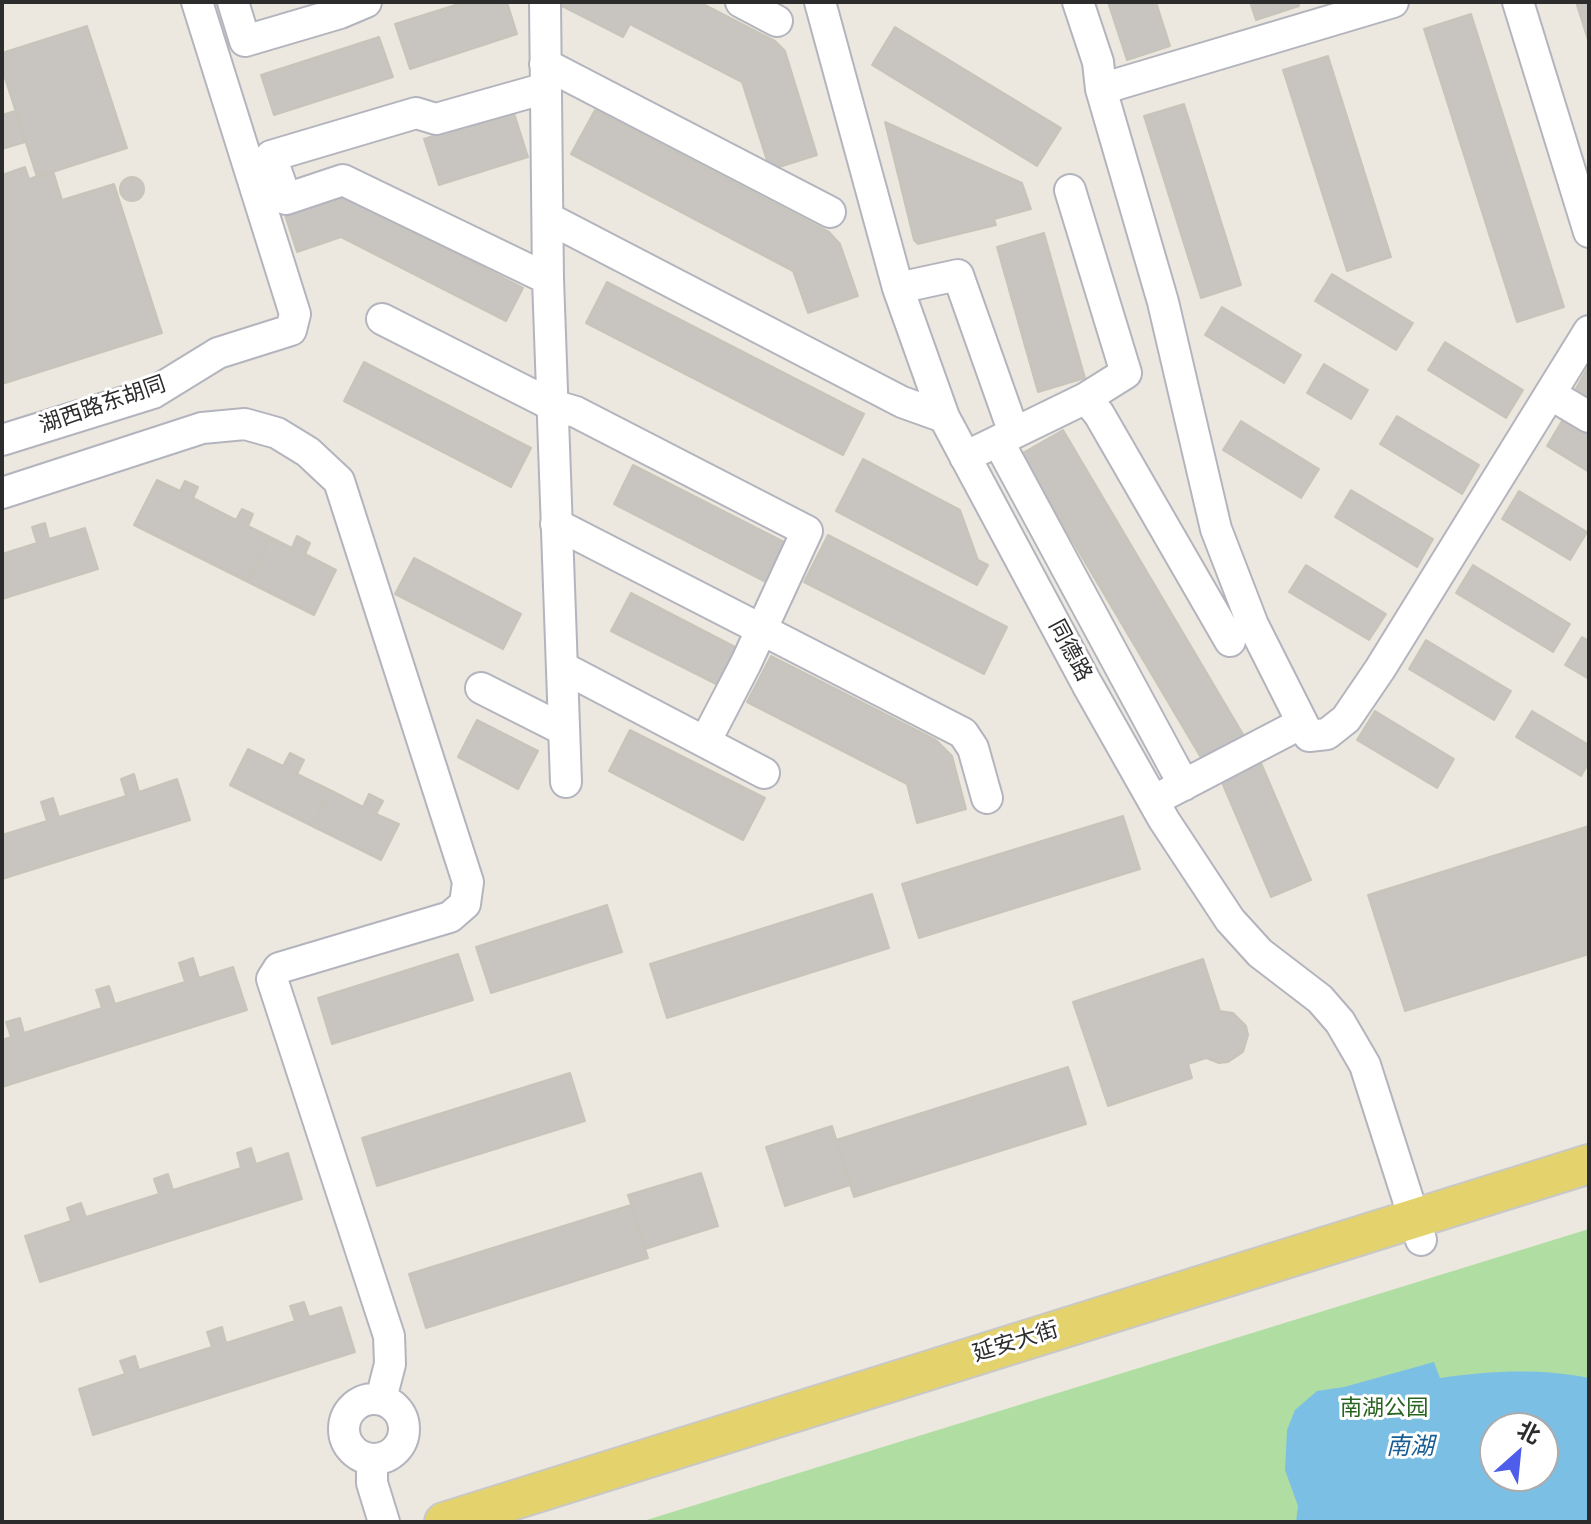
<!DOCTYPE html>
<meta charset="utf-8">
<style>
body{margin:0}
#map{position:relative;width:1591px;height:1524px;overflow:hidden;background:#ece8df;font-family:"Titillium Web","Noto Sans SC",sans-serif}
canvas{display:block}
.frame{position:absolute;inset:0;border:4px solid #2c2c2c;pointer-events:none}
.north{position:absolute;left:1479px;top:1412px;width:80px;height:80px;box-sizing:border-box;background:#fff;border:2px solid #ababab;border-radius:50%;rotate:27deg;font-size:22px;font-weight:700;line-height:32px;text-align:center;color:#2c2c2c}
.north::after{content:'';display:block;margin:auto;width:28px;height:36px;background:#4f5eea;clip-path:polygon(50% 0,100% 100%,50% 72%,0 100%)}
</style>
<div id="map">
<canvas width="1591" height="1524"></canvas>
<div class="frame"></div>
<div class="north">北</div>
</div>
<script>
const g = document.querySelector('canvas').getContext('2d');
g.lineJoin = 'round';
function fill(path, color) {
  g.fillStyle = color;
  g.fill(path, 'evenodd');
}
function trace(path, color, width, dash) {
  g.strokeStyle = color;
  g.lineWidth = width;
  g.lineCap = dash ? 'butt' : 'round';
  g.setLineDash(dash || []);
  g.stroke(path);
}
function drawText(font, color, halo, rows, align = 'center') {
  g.font = font + ' "Titillium Web","Noto Sans SC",sans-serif';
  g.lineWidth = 6;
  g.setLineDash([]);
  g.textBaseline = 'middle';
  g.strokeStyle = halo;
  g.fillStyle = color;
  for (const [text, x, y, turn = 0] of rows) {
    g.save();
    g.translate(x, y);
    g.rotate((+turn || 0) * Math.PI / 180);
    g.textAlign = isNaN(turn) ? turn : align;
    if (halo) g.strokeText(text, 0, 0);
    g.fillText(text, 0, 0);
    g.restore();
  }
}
const green = new Path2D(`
 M1589 1229V1522H640ZM1495 1428H1543V1476H1495Z`);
const water = new Path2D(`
 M1434 1362 1440 1378C1491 1371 1538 1368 1589 1378V1522H1296L1298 1506 1285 1470 1287 1430 1295 1410 1317 1391 1344 1387ZM1495 1428H1543V1476H1495Z`);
const building = new Path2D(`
 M465 2H507L517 34 410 69 395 24Z
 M564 2H699L775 41 785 51 817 155 770 170 742 82 630 24 623 37 562 6Z
 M1108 2H1156L1170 46 1127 60Z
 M1250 2H1298L1299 6 1256 20Z
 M1576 2H1589V43Z
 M1471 14 1564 307 1517 322 1424 29Z
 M87 26 127 148 37 177 2 69V53Z
 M895 27 1061 128 1037 166 872 65Z
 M379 37 393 77 274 115 261 75Z
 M1328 56 1391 257 1347 271 1283 70Z
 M1184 104 1241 285 1201 298 1144 116Z
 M513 110 528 157 439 185 424 139Z
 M595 110 829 232 840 244 858 296 808 313 793 271 571 154Z
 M15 111 25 142 2 149V115Z
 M885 122 1022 183 1031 209 994 219 996 225 918 244 914 240Z
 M25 167 29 179 53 171 62 200 114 184 162 333 2 384V175Z
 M120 189a12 12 0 1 1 24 0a12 12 0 1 1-24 0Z
 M338 197 348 198 523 288 506 321 341 237 297 252 285 215Z
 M1044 233 1085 378 1038 392 997 247Z
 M1332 274 1413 323 1396 350 1315 301Z
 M607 282 864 414 843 455 586 323Z
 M1222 307 1301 355 1284 383 1205 335Z
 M1445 342 1523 390 1506 418 1428 370Z
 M364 362 531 448 511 487 344 401Z
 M1324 364 1368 390 1351 419 1307 393Z
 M1589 365V401L1574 392Z
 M1397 416 1479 465 1462 494 1380 444Z
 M1565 416 1589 431V472L1547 446Z
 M1241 421 1319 469 1301 498 1223 450Z
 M1063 430 1244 736 1203 761 1021 454Z
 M863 459 960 510 978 560 988 565 977 585 836 511Z
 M633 465 786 543 766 582 614 504Z
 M157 480 180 491 185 481 198 487 193 498 236 520 242 509 253 514 248 526 270 537 248 582 134 525Z
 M1351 490 1433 539 1417 567 1335 517Z
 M1519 491 1587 532 1570 560 1502 519Z
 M45 523 49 539 85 528 98 569 2 599V554L37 543 32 527Z
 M828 535 1007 627 984 674 804 582Z
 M297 536 310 543 305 554 336 570 314 615 248 582 270 537 292 548Z
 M414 558 521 614 503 649 395 594Z
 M1306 565 1386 614 1369 640 1289 592Z
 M1473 565 1570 624 1553 652 1456 593Z
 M631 593 739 649 720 686 611 631Z
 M1582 637 1589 641V679L1565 665Z
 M1426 640 1511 691 1494 720 1409 669Z
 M771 656 936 740 952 756 966 809 917 823 907 784 747 702Z
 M1375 711 1454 759 1437 788 1357 740Z
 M1532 711 1589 745V762L1581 776 1516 737Z
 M477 720 538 751 518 789 458 757Z
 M630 730 765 798 743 840 609 771Z
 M248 749 283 766 290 753 304 760 297 774 330 790 312 826 230 785Z
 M1261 763 1311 880 1271 897 1221 780Z
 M134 774 139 792 177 779 190 820 2 879V835L47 821 41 802 53 798 59 817 126 796 121 779Z
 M330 790 363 807 369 794 383 801 376 814 399 824 381 860 312 826Z
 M1123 816 1140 869 919 938 902 884Z
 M1589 826V954L1405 1011 1368 895Z
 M872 894 889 948 667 1018 650 964Z
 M607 905 622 952 491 993 476 947Z
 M458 954 473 1000 332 1044 318 998Z
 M193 958 199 978 233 967 247 1010 2 1087V1040L11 1037 6 1022 20 1018 24 1033 102 1008 96 990 109 986 115 1004 185 982 179 963Z
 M1203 959 1220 1011 1233 1013 1246 1026 1248 1035 1243 1052 1228 1062 1219 1063 1206 1058 1188 1064 1192 1078 1108 1106 1073 1002Z
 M1068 1067 1086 1124 854 1197 836 1140Z
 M570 1073 585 1121 377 1186 362 1138Z
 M832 1126 850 1185 785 1206 766 1147Z
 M251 1148 256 1164 288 1153 302 1199 40 1282 25 1236 71 1221 67 1208 81 1203 86 1217 159 1194 154 1179 168 1174 173 1190 241 1168 237 1153Z
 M701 1173 718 1226 645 1249 628 1195Z
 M631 1205 648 1258 426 1328 409 1274Z
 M304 1302 309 1317 341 1307 355 1352 93 1435 79 1389 125 1374 120 1361 135 1356 139 1370 212 1347 207 1332 222 1327 226 1343 295 1321 290 1306Z`);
const minor = new Path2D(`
 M233 2 245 41 340 13 366 2
 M545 2 548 279 566 782
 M741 2 777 21
 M820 2 898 288 944 417 1087 684 1164 820 1230 920 1260 953 1320 999 1340 1022 1365 1065 1421 1240
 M1078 2 1098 62 1101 89
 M1393 2 1101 89 1163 302 1216 529 1253 625 1309 736 1327 734 1346 719 1380 669 1550 394
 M1518 2 1589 232
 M545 64 830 212
 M546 88 436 119 416 113 271 156 286 199 343 180 548 279
 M1070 190 1126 373 1086 398
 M548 218 902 402 944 417
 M898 288 958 275 1014 433
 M382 319 552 405 576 412 807 531 746 663 705 742
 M1589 331 1550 394 1589 417
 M2 440 153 393 218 353 291 330 295 314 197 2
 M998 441 1184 785
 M965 457 1086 398 1099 414 1230 641
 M2 493 202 428 245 424 277 433 308 452 339 481 468 882 465 904 450 917 279 968 272 979 389 1336 390 1364 381 1399
 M556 524 963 733 973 748 987 798
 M562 667 764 773
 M481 688 564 730
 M1166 794 1302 723
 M344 1429a30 30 0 1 1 60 0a30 30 0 1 1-60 0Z
 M372 1459V1483L384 1522`);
const major = new Path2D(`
 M444 1522 1589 1164`);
const streetNames = [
 ["湖西路东胡同",103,406,-19],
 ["同德路",1069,651,62],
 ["延安大街",1016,1343,-17]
];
const parkNames = [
 ["南湖公园",1384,1410]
];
const waterNames = [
 ["南湖",1410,1448]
];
fill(green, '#b0dda1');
fill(water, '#7cbfe4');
fill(building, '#c8c4bf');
trace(building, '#c7c4b9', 2);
trace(minor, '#b3b4be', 34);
trace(major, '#c8c8c8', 42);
trace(minor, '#fff', 30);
trace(major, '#e4d36c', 38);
drawText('22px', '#2c2c2c', '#fff', streetNames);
drawText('22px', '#296321', '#fff', parkNames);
drawText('italic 24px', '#1a5e91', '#fff', waterNames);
</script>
